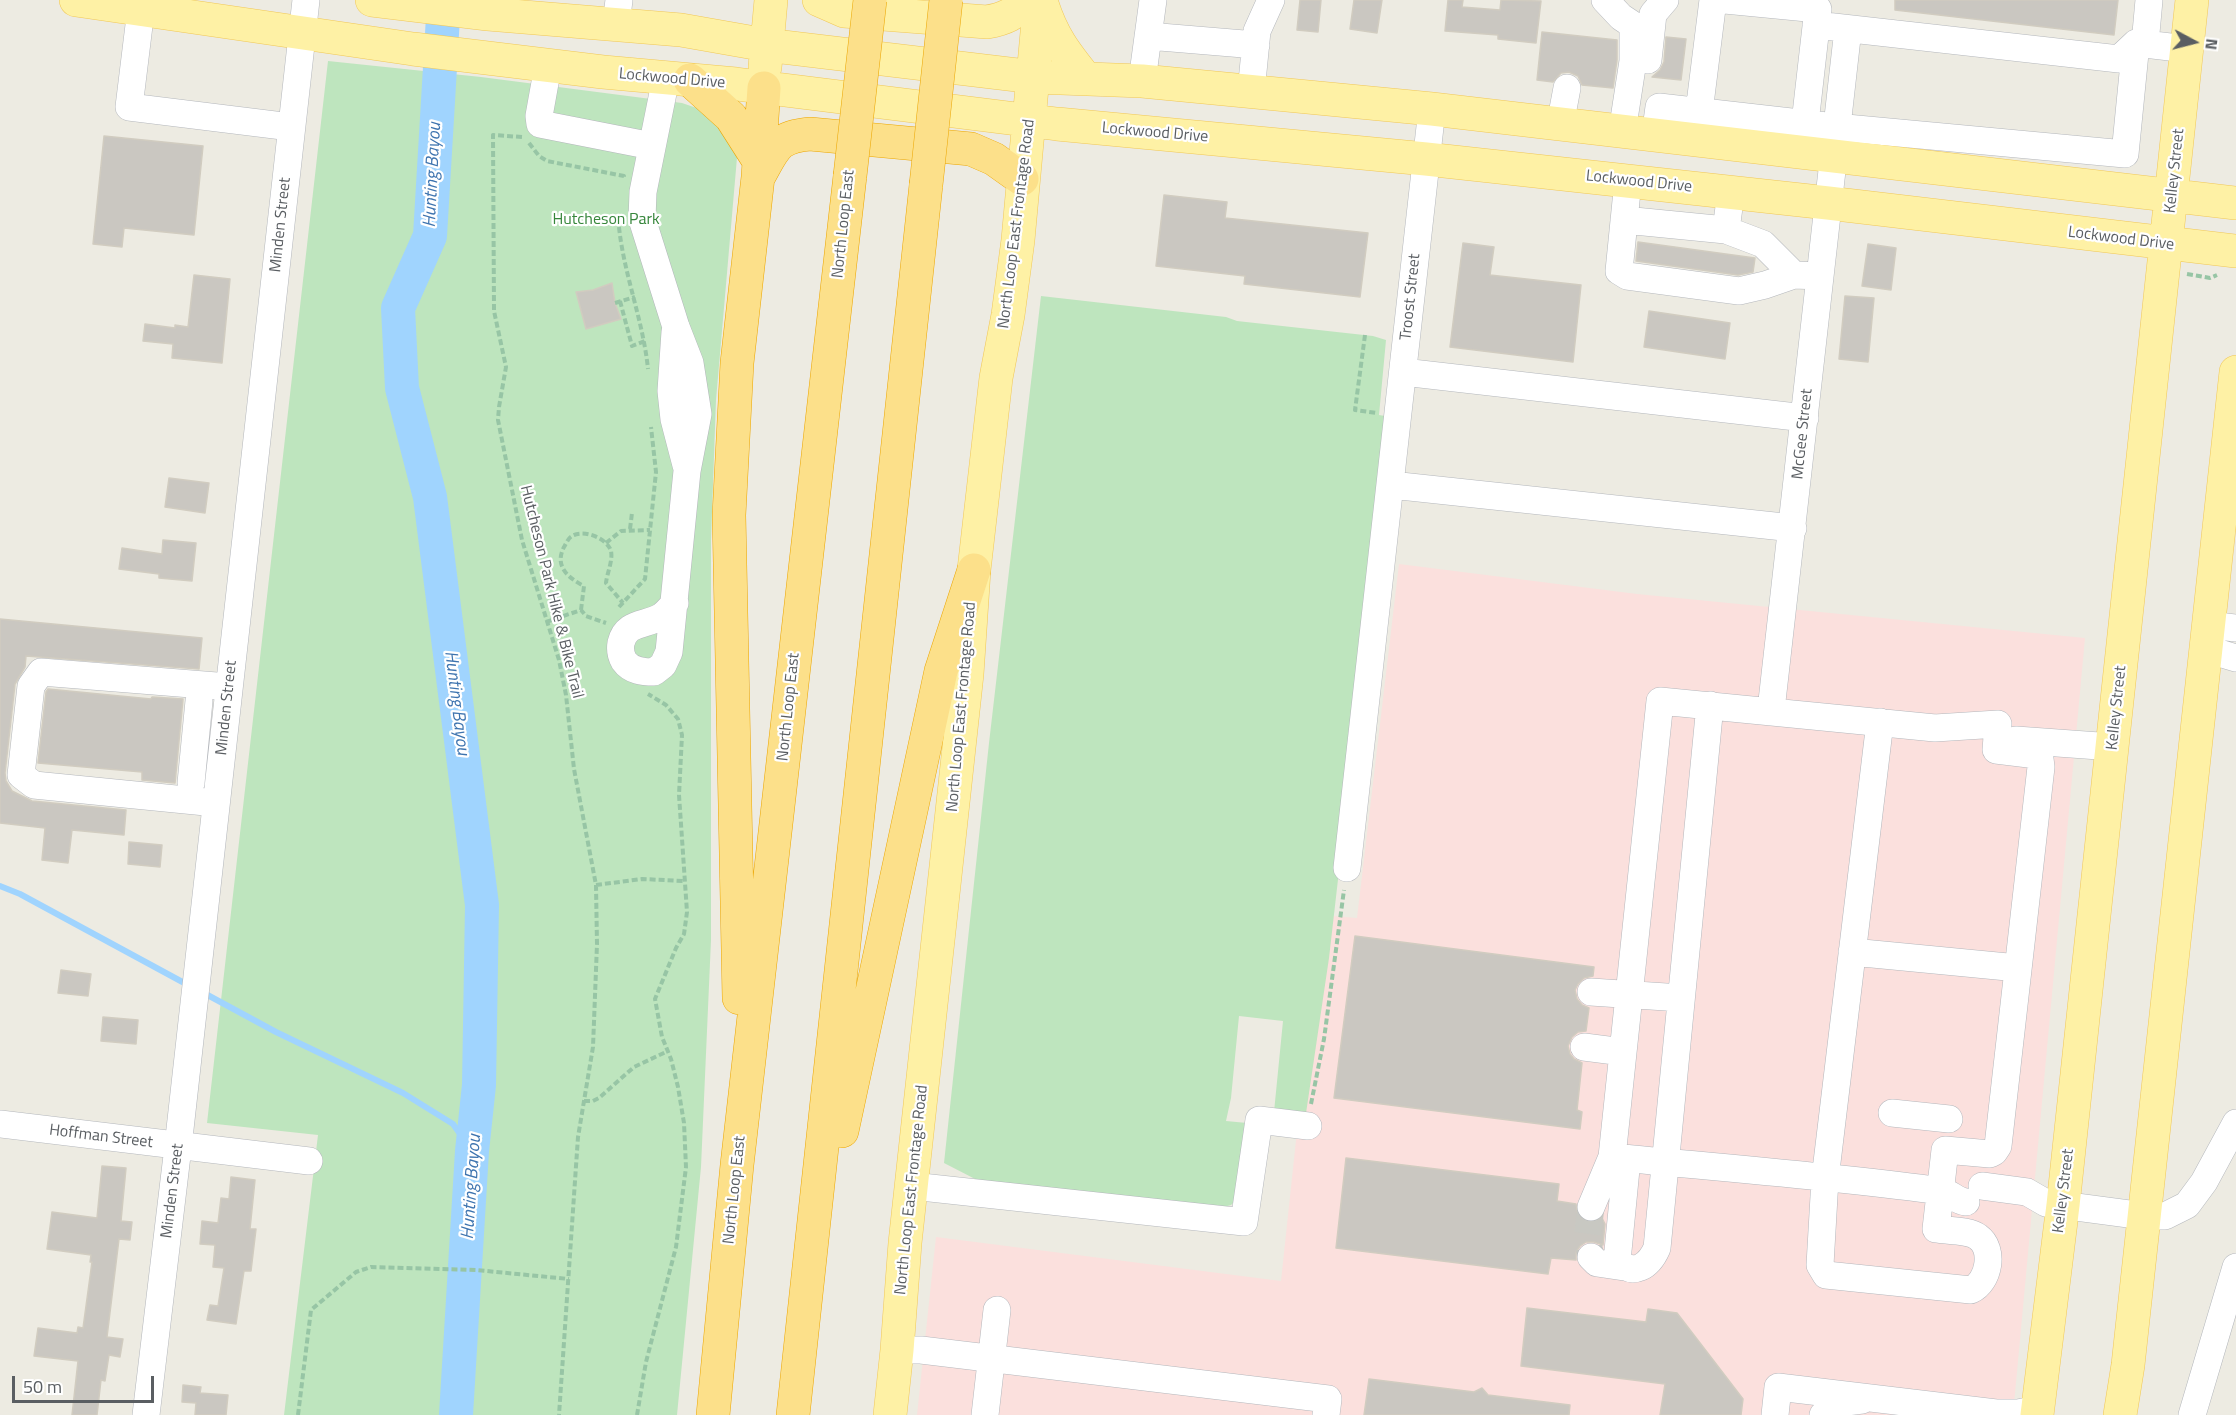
<!DOCTYPE html>
<style>
body{margin:0}
#map{position:relative;width:2236px;height:1415px;overflow:hidden;background:#edebe2;font-family:"Titillium Web",sans-serif}
canvas{display:block}
.north{position:absolute;left:2164px;top:12px;width:60px;height:60px;-webkit-text-stroke:4px #fff;paint-order:stroke;rotate:97deg;font-size:16px;font-weight:700;line-height:24px;text-align:center;color:#5a5e62}
.north::after{content:'';display:block;margin:auto;width:21px;height:27px;background:#5a5e62;clip-path:polygon(50% 0,100% 100%,50% 72%,0 100%)}
.scale{position:absolute;left:12px;top:1376px;width:142px;height:27px;box-sizing:border-box;border:3px solid #5a5e62;border-top:0;padding-left:8px;font-size:18px;line-height:21px;white-space:nowrap;color:#5a5e62;-webkit-text-stroke:4px #fff;paint-order:stroke}
</style>
<div id="map">
<canvas width="2236" height="1415"></canvas>
<div class="north">N</div>
<div class="scale">50 m</div>
</div>
<script>
const g = document.querySelector('canvas').getContext('2d');
g.lineJoin = 'round';
function fill(path, color) {
  g.fillStyle = color;
  g.fill(path, 'evenodd');
}
function trace(path, color, width, dash) {
  g.strokeStyle = color;
  g.lineWidth = width;
  g.lineCap = dash ? 'butt' : 'round';
  g.setLineDash(dash || []);
  g.stroke(path);
}
function drawText(font, color, halo, rows, align = 'center') {
  g.font = font + ' "Titillium Web",sans-serif';
  g.lineWidth = 4.5;
  g.setLineDash([]);
  g.textBaseline = 'middle';
  g.strokeStyle = halo;
  g.fillStyle = color;
  for (const [text, x, y, turn = 0] of rows) {
    g.save();
    g.translate(x, y);
    g.rotate((+turn || 0) * Math.PI / 180);
    g.textAlign = isNaN(turn) ? turn : align;
    if (halo) g.strokeText(text, 0, 0);
    g.fillText(text, 0, 0);
    g.restore();
  }
}
const medical = new Path2D(`
 M1399 564 1637 594 2085 638 2013 1415H917L936 1237 1281 1281 1320 915 1357 918Z`);
const green = new Path2D(`
 M328 61 481 77 682 103 717 115 738 146 716 400 711 540V940L701 1167 677 1415H284L318 1135 207 1123Z
 M1041 296 1226 317 1237 321 1373 336 1386 340 1379 415 1391 417 1329 958 1305 1120 1274 1112 1283 1021 1239 1016 1231 1098 1226 1121 1247 1123 1234 1202 1231 1205 1220 1208 979 1181 944 1163 989 743Z`);
const stream = new Path2D(`
 M0 886 20 894 188 985
 M202 992 276 1032 403 1093 453 1124 472 1151`);
const river = new Path2D(`
 M444 0 430 236 398 308 402 388 430 497 482 905 479 1085 472 1151 456 1415`);
const building = new Path2D(`
 M1300 0H1321L1318 32 1297 30Z
 M1354 0H1382L1377 33 1350 29Z
 M1448 0H1463L1462 7 1500 10 1501 0 1541 1 1536 43 1498 39V35L1445 31Z
 M1895 0H2118L2114 35 1895 10Z
 M1542 32 1617 40V60L1613 88 1582 85 1578 76 1569 72 1561 73 1553 82 1537 80Z
 M1666 37 1686 39 1681 80 1652 77 1660 70 1664 62Z
 M104 136 203 146 194 235 124 228 122 247 93 244Z
 M1164 195 1227 202 1225 218 1368 233 1360 297 1244 284 1245 276 1156 266Z
 M1638 242 1755 258 1753 272 1738 275 1636 261Z
 M1463 243 1494 247 1490 275 1581 285 1573 362 1450 347Z
 M1868 244 1896 248 1891 290 1862 286Z
 M194 275 230 279 222 363 172 358 173 344 143 341 145 324 175 328V325L188 327Z
 M612 283 615 303 621 319 586 329 576 292 593 290Z
 M1845 296 1874 298 1868 362 1839 359Z
 M1649 311 1730 323 1725 359 1644 347Z
 M169 478 209 483 205 513 165 507Z
 M163 540 196 543 192 581 159 578V574L119 569 122 548 162 554Z
 M0 619 202 638 199 669 26 656 25 667 15 684 5 773 6 781 12 791 32 801 126 810 124 835 72 830 68 863 42 860 45 828 0 823Z
 M48 689 151 699 152 697 183 699 175 783 142 780V772L38 763 46 692Z
 M129 842 162 845 160 867 128 864Z
 M1355 936 1594 967 1593 976 1584 978 1578 984 1575 990 1577 999 1582 1005 1589 1008 1586 1031 1578 1032 1572 1037 1568 1046 1570 1054 1574 1059 1582 1063 1577 1110 1582 1112 1580 1129 1334 1098Z
 M61 970 91 974 88 996 58 993Z
 M103 1017 138 1020 136 1044 101 1041Z
 M1346 1158 1559 1184 1557 1201 1576 1204 1578 1216 1585 1222H1594L1602 1218 1605 1224 1603 1245 1594 1242H1586L1580 1246 1576 1252V1260L1551 1258 1548 1274 1336 1248Z
 M102 1166 126 1168 121 1221 132 1222 130 1240 119 1239 107 1337 123 1339 120 1357 109 1355 105 1381 101 1380 97 1415H72L78 1361 34 1356 38 1328 77 1333 78 1327 83 1328 92 1262H90L91 1255 47 1249 52 1212 97 1218Z
 M231 1177 255 1180 250 1229H256L251 1271H244L236 1324 207 1320 210 1305 218 1306 224 1268 213 1267 215 1245 200 1244 202 1221 218 1223 221 1198 229 1199Z
 M1527 1308 1646 1322 1648 1309 1677 1313 1743 1399 1741 1415H1660L1665 1384 1521 1366Z
 M1369 1379 1474 1392 1482 1388 1488 1395 1570 1405 1569 1415H1364Z
 M183 1385 201 1387 200 1393 228 1395 226 1415H195L196 1403 182 1402Z`);
const minorTunnel = new Path2D(`
 M1591 1207 1587 1239 1591 1257`);
const path = new Path2D(`
 M522 137 493 135 494 311 506 367 499 407 498 420 522 540 559 660 566 695 574 769 596 885 597 944 593 1047 578 1137 559 1415
 M529 143 539 156 547 161 624 176V178
 M619 227C624 275 643 320 648 369
 M2187 274 2210 278 2217 275
 M620 301 632 346 645 341
 M615 303 635 297
 M1365 335 1355 410 1377 413
 M630 529 632 513
 M606 543 621 531 650 530
 M619 607 645 579 656 472 651 427
 M581 610 584 586C568 578 554 566 564 547 566 544 568 538 572 536 584 529 607 538 611 551 613 561 607 573 606 583L623 603
 M546 622 581 610 586 616 606 623
 M596 885 642 879 683 881
 M584 1101H593L599 1098 634 1067 668 1051
 M1311 1104 1324 1039 1344 890
 M298 1415 311 1310 356 1272 371 1267 476 1270 569 1279
 M637 1415 646 1362 676 1247 686 1167 684 1123 678 1087 671 1059 662 1037 655 999 676 948 684 934 687 912 679 795 682 735 678 719 666 705 648 694`);
const minor = new Path2D(`
 M1605 0 1621 17 1633 25V61L1622 132
 M1725 0 1818 9 1805 123
 M141 9 129 107 291 127
 M616 24 619 0
 M1816 25 2119 59 2136 43 2187 49
 M1148 36 1256 45
 M2145 44 2149 0
 M1648 60 1653 14 1665 0
 M548 66 539 116 540 124 652 146
 M666 78 643 192 642 219 676 327 690 363 698 414 687 471 669 652 663 665 654 672C643 672 631 671 624 661 621 656 620 649 621 643 626 621 646 626 662 616 666 613 671 607 675 603
 M1142 81 1153 0
 M1251 92 1257 31 1271 0
 M1699 112 1713 0
 M1560 125 1567 88
 M1655 136 1659 107 1835 127 2125 154 2136 43
 M1628 181 1619 271 1627 276 1739 291 1765 285 1794 275 1820 276
 M1624 220 1726 230 1731 192
 M1726 230 1763 244 1794 275
 M675 332 671 391 674 419 686 465
 M1403 372 1805 418
 M1391 485 1793 528
 M2209 625 2236 628
 M2206 649 2236 658
 M1771 710 1848 29
 M1880 722 1825 1179 1820 1265 1826 1275 1971 1290C1989 1282 1995 1249 1978 1237 1969 1230 1948 1231 1936 1229L1945 1150 1990 1154 1994 1152 1998 1146 2041 767 2040 759 2037 755 1996 750 1998 724 1935 728 1660 701 1612 1157C1722 1168 1832 1176 1941 1191 1951 1193 1956 1201 1966 1202
 M2016 740 2113 747
 M191 783 199 701
 M216 803 34 785 21 775 31 686 41 672 229 687
 M1347 868 1432 109
 M1852 952 2018 968
 M1591 992 1681 998
 M1584 1047 1623 1052
 M1892 1113 1949 1119
 M0 1124 309 1161
 M1627 1159 1617 1261C1634 1277 1649 1266 1657 1248L1710 705
 M912 1186 1244 1222 1259 1120 1308 1126
 M1982 1186 2027 1192 2046 1203 2144 1216H2165L2187 1205 2204 1182 2236 1123
 M1591 1207 1612 1157
 M1591 1257 1597 1263 1624 1267
 M897 1350H921L1328 1399 1326 1415
 M146 1415 178 1147 306 0
 M985 1415 997 1310
 M1775 1415 1778 1387 1996 1413H2018L2038 1409
 M1823 1415 1847 1402 1862 1400
 M2192 1415 2236 1267`);
const major = new Path2D(`
 M76 0 413 49 603 72 736 84 1057 124 1426 159 1828 203 2236 251
 M372 0 488 14 681 30 766 45 1034 77 1142 81 1432 109 2236 203
 M819 0 844 11 987 22C1004 19 1016 14 1026 0
 M1042 4C1052 36 1065 53 1086 79
 M765 67 771 0
 M890 1415 897 1350 905 1243 967 674 974 570 996 378 1008 315 1018 240 1040 0
 M2037 1415 2063 1205 2192 0
 M2120 1415 2128 1365 2236 372`);
const highway = new Path2D(`
 M690 80 731 117 759 161
 M759 176C775 148 776 137 810 134L971 149 994 159 1022 179
 M739 998 729 515 737 363 758 177 764 88
 M842 1131 941 671 974 570
 M713 1415 737 1165 850 176
 M793 1415 926 185`);
const highwayBridge = new Path2D(`
 M850 176 870 0
 M926 185 946 0`);
const streetNames = [
 ["Lockwood Drive",672,79,5],
 ["Lockwood Drive",1155,133,5],
 ["Kelley Street",2175,171,-84],
 ["Lockwood Drive",1639,182,6],
 ["North Loop East",844,224,-84],
 ["North Loop East Frontage Road",1017,224,-83],
 ["Minden Street",281,225,-84],
 ["Lockwood Drive",2121,239,7],
 ["Troost Street",1411,297,-84],
 ["McGee Street",1803,434,-84],
 ["Hutcheson Park Hike & Bike Trail",551,592,76],
 ["North Loop East",789,707,-84],
 ["North Loop East Frontage Road",962,707,-85],
 ["Minden Street",227,708,-84],
 ["Kelley Street",2117,708,-84],
 ["Hoffman Street",101,1137,7],
 ["North Loop East",735,1190,-84],
 ["North Loop East Frontage Road",912,1190,-84],
 ["Minden Street",173,1191,-83],
 ["Kelley Street",2064,1191,-83]
];
const parkNames = [
 ["Hutcheson Park",606,220]
];
const waterNames = [
 ["Hunting Bayou",433,175,-87],
 ["Hunting Bayou",456,703,83],
 ["Hunting Bayou",472,1187,-86]
];
fill(medical, '#fbe0dd');
fill(green, '#bee5be');
trace(stream, '#a0d4fe', 6);
trace(river, '#a0d4fe', 34);
fill(building, '#cac7c1');
trace(building, '#d1ccc0', 1.5);
trace(minorTunnel, '#c8c8c2', 27, [27, 14]);
trace(minor, '#b4b7bc', 28);
trace(major, '#f0c758', 34);
trace(highway, '#eca602', 34);
trace(path, '#97c5a5', 4, [6, 3]);
trace(minor, '#fff', 27);
trace(major, '#fef1a5', 33);
trace(highway, '#fce08a', 33);
trace(highwayBridge, '#eca602', 34, []);
trace(highwayBridge, '#fce08a', 33);
drawText('16px', '#5a5e62', '#fff', streetNames);
drawText('16px', '#36863b', '#fff', parkNames);
drawText('italic 18px', '#3e74af', '#fff', waterNames);
</script>
